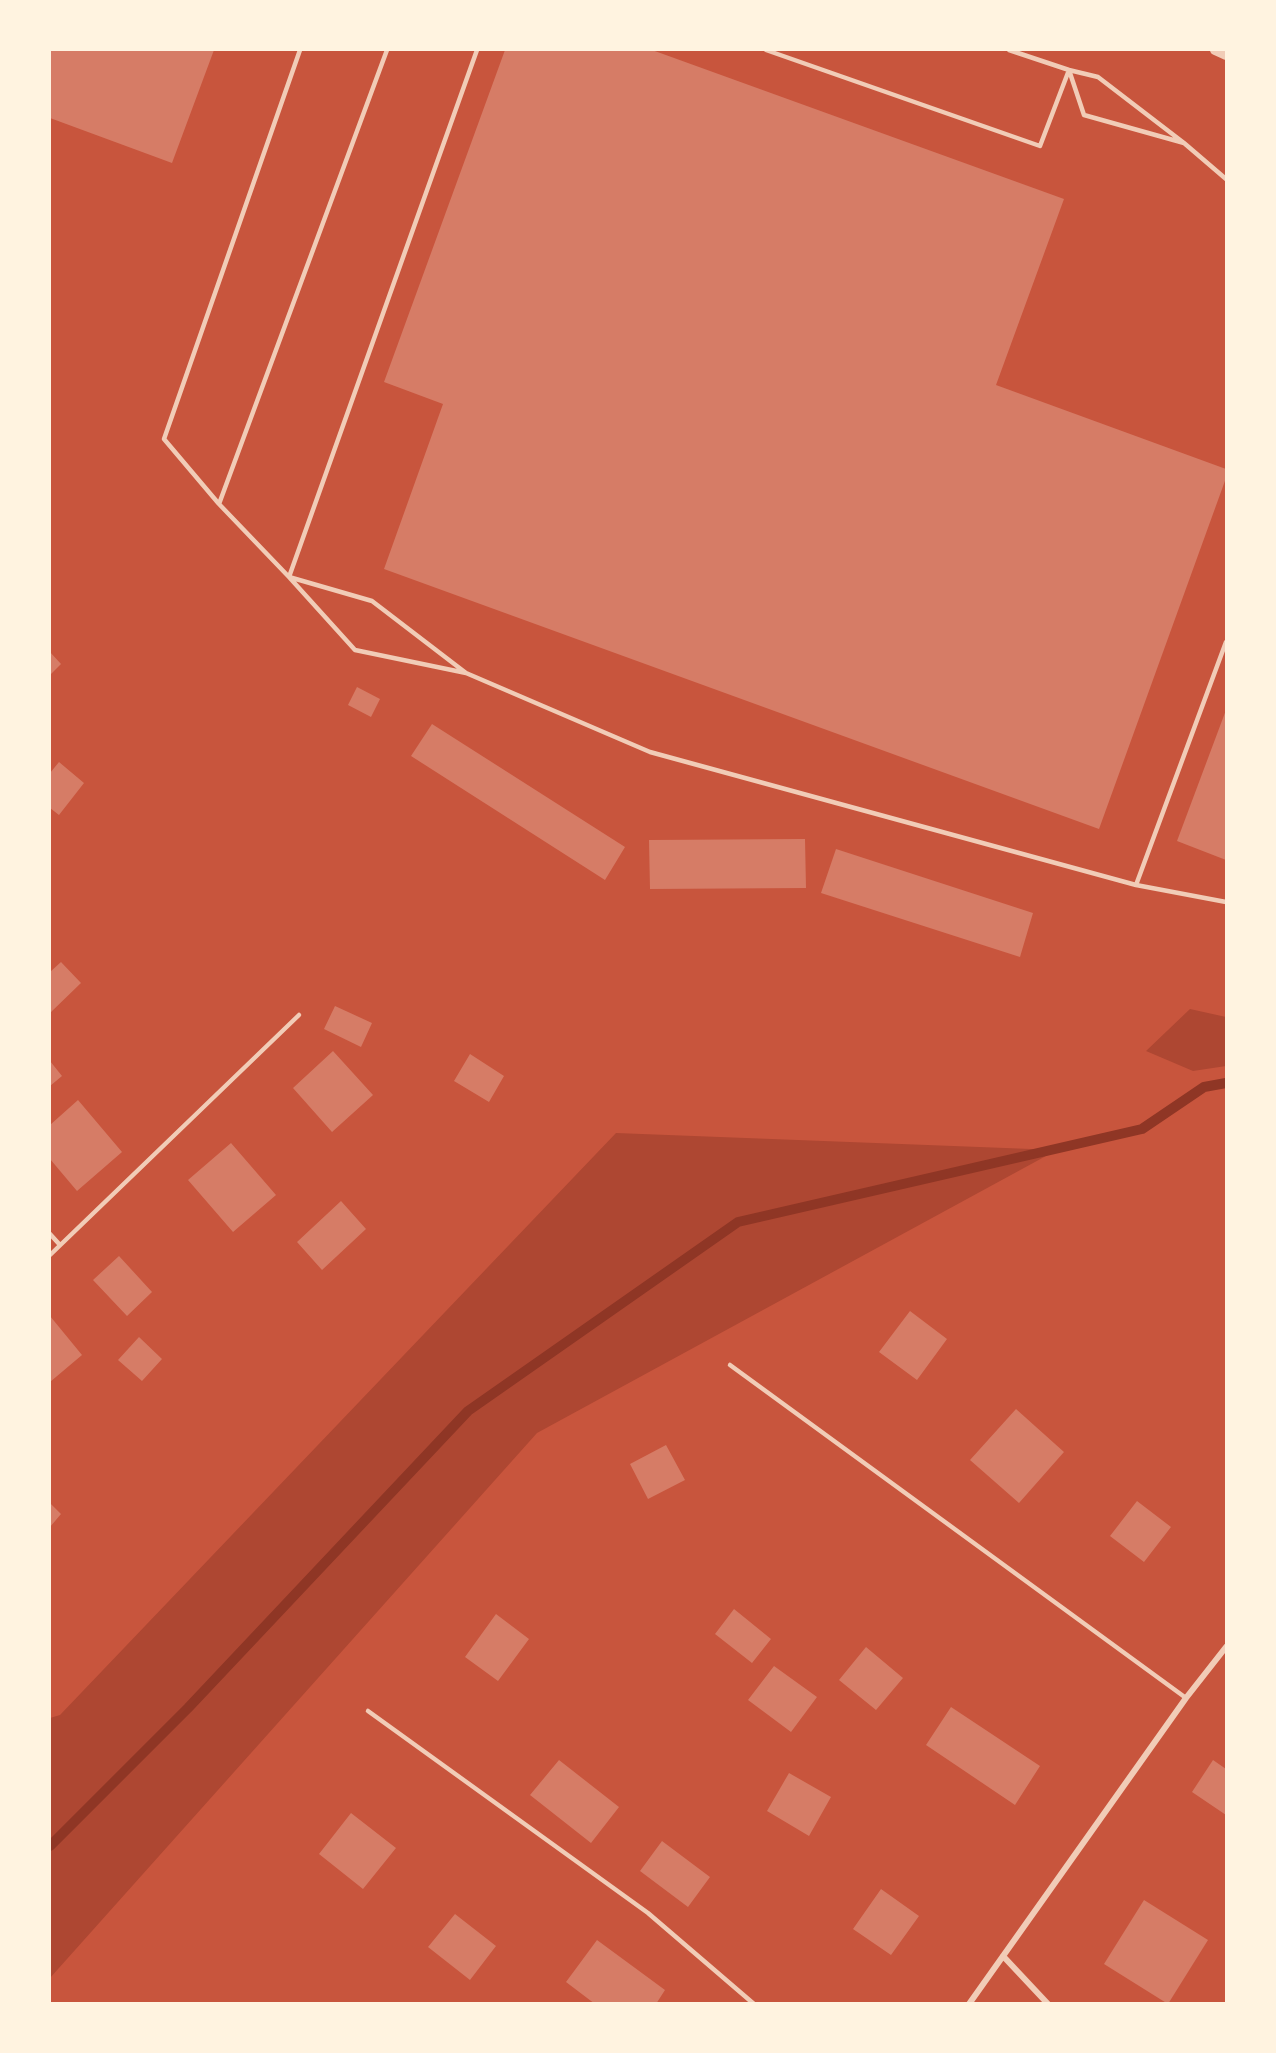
<!DOCTYPE html>
<style>
body{margin:0}
#map{position:relative;width:1276px;height:2053px;overflow:hidden;background:#c8553d;font-family:"Open Sans",sans-serif}
canvas{display:block}
.frame{position:absolute;inset:0;border:51px solid #fff3e0;pointer-events:none}
</style>
<div id="map">
<canvas width="1276" height="2053"></canvas>
<div class="frame"></div>
</div>
<script>
const g = document.querySelector('canvas').getContext('2d');
g.lineJoin = 'round';
function fill(path, color) {
  g.fillStyle = color;
  g.fill(path, 'evenodd');
}
function trace(path, color, width, dash) {
  g.strokeStyle = color;
  g.lineWidth = width;
  g.lineCap = dash ? 'butt' : 'round';
  g.setLineDash(dash || []);
  g.stroke(path);
}
const green = new Path2D(`
 M1190 1009 1226 1017V1066L1193 1071 1146 1051Z
 M616 1133 1057 1150 537 1433 50 1978V1718L60 1715Z`);
const stream = new Path2D(`
 M50 1846 188 1708 468 1411 738 1222 1142 1129 1204 1087 1226 1083`);
const building = new Path2D(`
 M50 50H214L172 163 50 118Z
 M505 50H652L1064 199 996 385 1226 469V478L1099 829 384 569 443 404 384 382Z
 M50 652 61 664 50 675Z
 M357 687 380 699 371 717 348 705Z
 M1226 710V860L1177 841Z
 M432 724 625 847 605 880 411 756Z
 M59 762 84 783 59 815 50 808V773Z
 M805 839 806 888 650 889 649 840Z
 M836 849 1033 913 1020 957 821 893Z
 M61 962 81 983 50 1013V972Z
 M335 1006 372 1023 361 1047 324 1029Z
 M333 1051 373 1095 332 1132 293 1088Z
 M470 1054 504 1076 489 1102 454 1081Z
 M50 1061 62 1076 50 1086Z
 M78 1100 122 1152 77 1191 50 1159V1125Z
 M231 1143 276 1195 233 1232 188 1180Z
 M341 1201 366 1229 322 1270 297 1242Z
 M119 1256 152 1292 127 1316 93 1280Z
 M910 1311 947 1339 917 1380 879 1352Z
 M50 1316 82 1355 50 1382Z
 M139 1337 162 1359 142 1381 118 1360Z
 M1016 1409 1064 1452 1019 1503 970 1460Z
 M666 1445 685 1480 648 1499 630 1464Z
 M1137 1501 1171 1527 1144 1562 1110 1536Z
 M50 1503 61 1514 50 1527Z
 M734 1609 771 1639 752 1663 715 1634Z
 M496 1614 529 1639 498 1681 465 1657Z
 M866 1647 903 1678 876 1710 839 1680Z
 M774 1666 817 1697 791 1732 748 1700Z
 M951 1707 1040 1766 1015 1805 926 1745Z
 M559 1760 619 1807 591 1843 530 1795Z
 M1213 1760 1226 1769V1815L1192 1792Z
 M789 1773 831 1797 809 1836 767 1811Z
 M351 1813 396 1848 363 1889 319 1854Z
 M662 1841 710 1877 688 1907 640 1871Z
 M881 1889 919 1916 891 1955 853 1929Z
 M1144 1900 1208 1940 1168 2004 1104 1964Z
 M455 1914 496 1946 470 1980 428 1947Z
 M597 1940 665 1990 656 2004H595L566 1982Z`);
const service = new Path2D(`
 M300 50 164 439 219 504 289 577 477 50
 M766 50 1040 146 1069 70 1009 50
 M1069 70 1098 77 1184 143 1084 115Z
 M1184 143 1226 179
 M219 504 387 50
 M289 577 372 601 466 673 355 650Z
 M466 673 650 752 1136 885 1226 642
 M1136 885 1226 902
 M50 1234 60 1245
 M50 1255 299 1015
 M730 1365 1186 1698
 M368 1711 648 1913 754 2004`);
const minor = new Path2D(`
 M1003 1956 1048 2004
 M969 2004 1186 1698 1226 1647`);
const tertiary = new Path2D(`
 M1215 50 1226 55`);
fill(green, '#ae4732');
trace(stream, '#8f3625', 10);
fill(building, '#d67c66');
trace(service, '#f1ccb7', 4.5);
trace(minor, '#f1ccb7', 6);
trace(tertiary, '#f1ccb7', 10);
</script>
